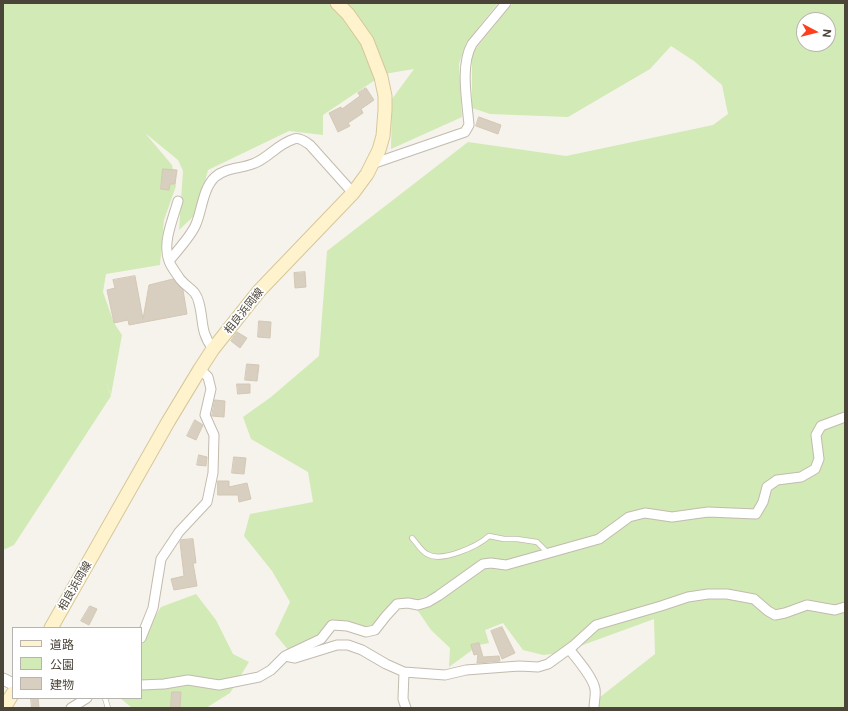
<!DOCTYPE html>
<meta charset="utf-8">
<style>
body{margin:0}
#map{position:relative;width:848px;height:711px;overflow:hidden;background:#f6f3ec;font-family:"Public Sans","Noto Sans JP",sans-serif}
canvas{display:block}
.frame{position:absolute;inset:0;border:4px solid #4b4439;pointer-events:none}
.legend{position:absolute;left:12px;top:627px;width:130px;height:72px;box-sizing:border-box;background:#fff;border:1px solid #b7b4b0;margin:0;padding:5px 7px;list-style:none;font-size:12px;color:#4b4439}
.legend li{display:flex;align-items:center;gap:8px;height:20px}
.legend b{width:20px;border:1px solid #b7b4b0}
.north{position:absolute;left:796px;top:12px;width:40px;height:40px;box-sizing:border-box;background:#fff;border:1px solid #b7b4b0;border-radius:50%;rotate:97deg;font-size:11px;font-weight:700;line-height:16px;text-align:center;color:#4b4439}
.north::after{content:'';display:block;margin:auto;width:14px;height:18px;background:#fc3f1d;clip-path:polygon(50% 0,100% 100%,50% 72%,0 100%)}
</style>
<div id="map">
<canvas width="848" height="711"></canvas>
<div class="frame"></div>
<ul class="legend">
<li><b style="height:5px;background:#fff3cd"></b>道路</li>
<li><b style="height:11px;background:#d2eab5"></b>公園</li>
<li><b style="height:11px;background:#d8cfc1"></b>建物</li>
</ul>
<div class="north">N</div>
</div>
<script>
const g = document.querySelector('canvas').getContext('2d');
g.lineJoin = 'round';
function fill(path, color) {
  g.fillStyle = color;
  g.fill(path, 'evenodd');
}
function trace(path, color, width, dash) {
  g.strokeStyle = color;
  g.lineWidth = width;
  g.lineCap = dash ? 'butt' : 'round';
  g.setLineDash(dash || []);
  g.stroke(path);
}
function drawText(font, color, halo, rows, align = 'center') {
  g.font = font + ' "Public Sans","Noto Sans JP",sans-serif';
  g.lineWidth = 3.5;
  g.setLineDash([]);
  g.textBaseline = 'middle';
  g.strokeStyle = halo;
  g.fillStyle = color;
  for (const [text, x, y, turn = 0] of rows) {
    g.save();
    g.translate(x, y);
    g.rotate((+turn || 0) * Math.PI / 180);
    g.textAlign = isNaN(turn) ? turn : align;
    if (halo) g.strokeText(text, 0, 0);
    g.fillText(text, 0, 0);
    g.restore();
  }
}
const green = new Path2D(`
 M3 3H498L466 43 459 64 462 117 391 149 392 99 414 69 384 74 323 115V135L289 131 208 170 196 214 179 230 183 171 178 160 145 133 172 165 176 186 164 220 160 265 106 274 103 292 114 323 122 335 111 395 104 377 111 396 14 545 3 550Z
 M513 3H845V708H594L595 701 655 654 654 619 561 653 543 655 523 650 503 623 485 630 489 643 479 645 449 667 450 648 431 630 416 608 446 589 408 603 366 632 332 625 295 658 275 634 290 602 272 571 244 536 250 514 313 502 308 472 251 439 243 417 271 397 319 356 327 251 468 142 566 156 713 125 728 114 722 85 694 61 671 46 650 69 568 117 490 114 472 108V53ZM804 20H828V44H804Z
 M196 594 216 620 233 654 249 662 230 693 206 708H132L120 698H141V639L161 607Z`);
const building = new Path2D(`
 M366 88 374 100 361 109 363 113 348 123 350 126 338 132 329 113 341 107 342 109 360 96 358 93Z
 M479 117 501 125 498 134 476 126Z
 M163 169 177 170 175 184H170L169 190 161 189Z
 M305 272 306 287 295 288 294 273Z
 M135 276 143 319 149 285 173 279 183 290 187 314 129 325 128 320 114 323 107 290 115 288 113 280Z
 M259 321 271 322 270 338 258 337Z
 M237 332 247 338 240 348 231 341Z
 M247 364 259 365 257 381 245 380Z
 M237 384H250V393L238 394Z
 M215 400 225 401 224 417 212 416Z
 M195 420 203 425 196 440 187 436Z
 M199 455 207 457 206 466 197 465Z
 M234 457 246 458 244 474 232 473Z
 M218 481H229V487L247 483 251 499 239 502 238 495H218Z
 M193 539 196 563H193L197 586 174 590 171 579 184 576 180 542 181 540Z
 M90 606 97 609 89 625 81 621Z
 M502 627 515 653 502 659 491 631Z
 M479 643 483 657 499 656 500 661 477 663 478 654 474 655 471 645Z
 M172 692H181L180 708H171Z
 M31 698H38L39 708H32Z`);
const service = new Path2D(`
 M412 538C416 542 421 551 427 554 442 563 478 546 489 536L504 539H517L537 542 548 553
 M105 698 108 708`);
const minor = new Path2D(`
 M372 164 465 132 469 125C467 101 460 65 472 44L506 3
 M178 201C173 219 162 243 169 261 171 267 177 274 180 279 188 289 196 289 199 303 204 322 200 332 213 349
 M169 261C176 252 192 235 196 224 202 210 203 188 215 177 226 167 242 169 255 163 269 157 278 144 294 139 299 137 306 142 310 145L353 193
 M141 638 153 608 161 559 179 532 207 502 213 473 214 435 205 415 211 389 208 377 200 369
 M569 649C577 659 593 677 595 689 596 695 594 702 594 708
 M285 656 295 658 337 645H348L362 650 386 664 404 672 445 675 466 670 519 666 538 667 548 664 573 646 596 625 661 606 688 597 708 594H727L754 599 768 611 775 615 785 613 807 605 835 610 845 607
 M404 672 403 699 406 708
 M141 685 164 684 188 680 219 685 259 677 271 670 285 656 321 639 332 625 347 626 366 632 375 630 386 616 397 604 408 603 418 605 428 602 438 596 483 564 491 563 506 565 599 539 629 517 645 513 672 517 708 512 756 514 763 502 767 487 777 480 801 477 815 469 819 459 816 435 821 426 845 417
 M71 708 87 698`);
const tertiary = new Path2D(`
 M3 679 13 684`);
const secondary = new Path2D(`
 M51 628 168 422 200 369 213 349 259 291 353 193 367 174 379 150 383 136 385 110V96L381 77 367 41 348 14 337 3
 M4 708 13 693`);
const streetNames = [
 ["相良浜岡線",244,311,-51],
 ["相良浜岡線",75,586,-60]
];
fill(green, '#d2eab5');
fill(building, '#d8cfc1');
trace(building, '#d3c7b4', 1);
trace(service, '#c2bbae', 6);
trace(minor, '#c2bbae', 11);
trace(tertiary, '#c2bbae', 13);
trace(secondary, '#d6c79b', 15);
trace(service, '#fff', 4.5);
trace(minor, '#fff', 9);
trace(tertiary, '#fff', 11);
trace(secondary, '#fff3cd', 13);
drawText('11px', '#4b4439', '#fff', streetNames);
</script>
